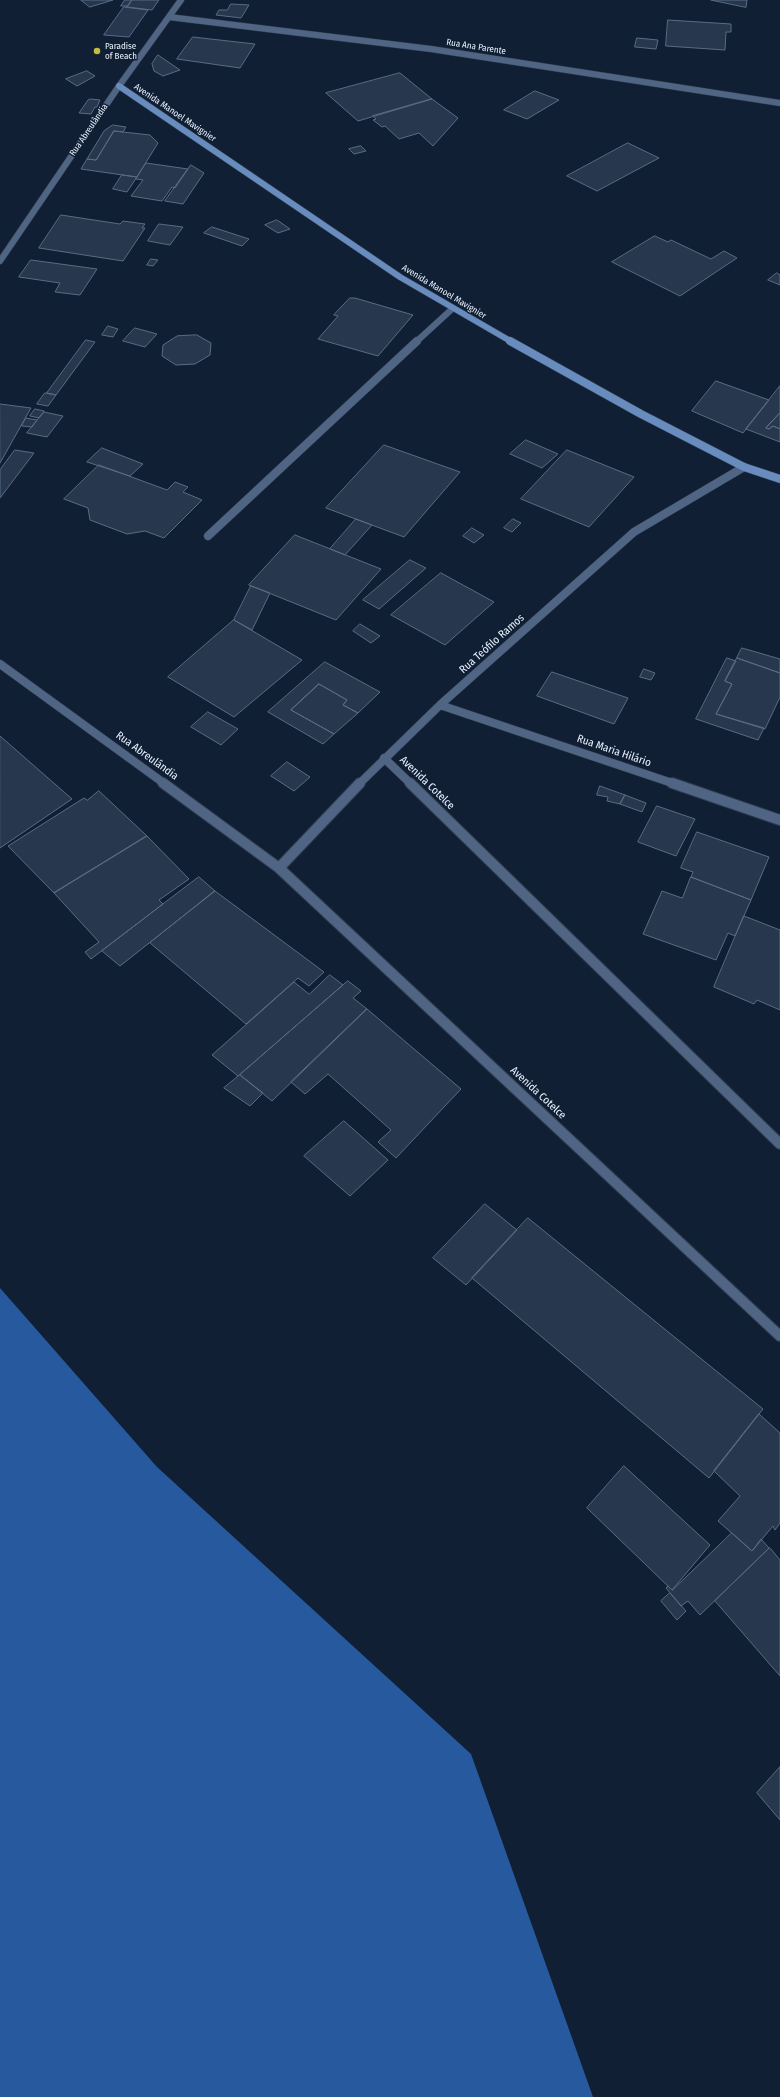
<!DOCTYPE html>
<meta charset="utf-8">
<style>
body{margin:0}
canvas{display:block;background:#101f34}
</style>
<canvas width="780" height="2097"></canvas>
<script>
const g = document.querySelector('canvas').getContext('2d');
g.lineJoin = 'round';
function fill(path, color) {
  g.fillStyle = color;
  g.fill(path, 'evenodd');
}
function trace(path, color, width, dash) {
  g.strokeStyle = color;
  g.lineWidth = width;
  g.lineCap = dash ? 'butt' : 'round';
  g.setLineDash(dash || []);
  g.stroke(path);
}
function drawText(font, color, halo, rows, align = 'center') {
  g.font = font + ' "Fira Sans Condensed",sans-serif';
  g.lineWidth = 3;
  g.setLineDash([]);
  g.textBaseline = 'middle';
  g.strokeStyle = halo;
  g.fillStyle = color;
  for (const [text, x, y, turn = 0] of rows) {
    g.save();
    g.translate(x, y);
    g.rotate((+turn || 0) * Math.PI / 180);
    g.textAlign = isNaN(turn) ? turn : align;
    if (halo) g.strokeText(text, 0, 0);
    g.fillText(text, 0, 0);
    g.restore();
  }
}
const water = new Path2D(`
 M0 1288 157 1467 471 1754 593 2097H0Z`);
const building = new Path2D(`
 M81 0H113L90 7Z
 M125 0H132L128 6H121Z
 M132 0H159L152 10 127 7Z
 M711 0H747L746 7Z
 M231 4 249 5 241 18 216 15 219 10H227Z
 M124 7 148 10 129 37 104 35Z
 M668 20 731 24V32H726L725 50 666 46Z
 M193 37 255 44 240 68 177 59Z
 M637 38 658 40 656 49 635 47Z
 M158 55 180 70 163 76 154 71 152 64Z
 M87 71 95 76 77 86 66 79Z
 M400 73 432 99 358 121 326 93Z
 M535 91 559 100 527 119 504 110Z
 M91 99 100 100 97 107H95L91 114 79 113 88 100Z
 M432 99 458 118 433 146 419 133 399 139 385 126 382 127 373 120 376 119 373 116Z
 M113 125 126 127 123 132 114 131 96 160 87 159 104 131Z
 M114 131 150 135 158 143 137 177 81 169 87 159 96 160Z
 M628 143 659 158 597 191 567 176Z
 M361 146 366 151 354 154 349 149Z
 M146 163 188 169 175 188 172 187 162 201 131 196 143 180 136 179Z
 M191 165 204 173 183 204 165 201Z
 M122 175 137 177 127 192 113 189Z
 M61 215 120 224 123 221 145 224 142 228H145L123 261 39 248Z
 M277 220 290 229 278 233 265 225Z
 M159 224 183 227 170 245 148 241Z
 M212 227 249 239 242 246 204 233Z
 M655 236 668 242 671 240 711 259 724 251 737 258 680 296 612 262Z
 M151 259 158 260 153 266 147 265Z
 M31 260 97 269 80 295 55 292 60 283 19 277Z
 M777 273 780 275V285L768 280Z
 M350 298H355L413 315 378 356 318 339 338 316 334 315Z
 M108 326 118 329 113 337 102 335Z
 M135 328 157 334 145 347 123 341Z
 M197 335 211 343 210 355 195 364 176 365 162 356 163 345 177 336Z
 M86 340 95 342 56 395 47 393Z
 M716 381 769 400 743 433 692 411Z
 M780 386V413L766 428 769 429 773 426 780 429V442L746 429Z
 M45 393 56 395 48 406 37 404Z
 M0 404 31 408 0 463Z
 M35 409 44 411V412L39 418 30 416Z
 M44 412 63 416 47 437 27 433Z
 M780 413V429L773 426 769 429 766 428Z
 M26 418 31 419 37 420 32 427 22 426Z
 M526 440 558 454 542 468 510 454Z
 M384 445 460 472 404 537 326 508Z
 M102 448 143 464 130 476 87 462Z
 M15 450 34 453 0 498V470Z
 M567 450 634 477 589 527 521 499Z
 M99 465 167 490 175 482 188 487 183 492 202 500 164 538 145 531 127 534 90 520 88 508 64 499Z
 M356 519 372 525 345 555 330 549Z
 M513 519 521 523 512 532 504 528Z
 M472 528 484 535 474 543 463 536Z
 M295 535 381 569 336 620 249 585Z
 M410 560 426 568 379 609 363 600Z
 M441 573 494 602 445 645 391 615Z
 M251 586 270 593 252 630 234 620Z
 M234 620 302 660 234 717 168 677Z
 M360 624 380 636 371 643 353 631Z
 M742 648 780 659V673L737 658Z
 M727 658 736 661 725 681 732 684 716 714 764 728 758 740 696 719Z
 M737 658 780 673V697L765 729 716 714 732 684 725 681Z
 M325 662 380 692 358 713 343 705 347 700 319 684 291 710 334 734 323 744 268 712Z
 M644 669 655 673 651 680 640 677Z
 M552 672 628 698 614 724 537 696Z
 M319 684 347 700 343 705 358 713 334 734 291 710Z
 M208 712 238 729 221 745 191 727Z
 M0 736 72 799 0 848Z
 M287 762 310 777 294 791 271 776Z
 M600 786 625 795 620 804 607 801 608 797 597 795Z
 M99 791 147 836 54 893 8 846 84 798 87 800Z
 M625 795 646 803 642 812 620 804Z
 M657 806 695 819 676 856 638 842Z
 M697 832 769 857 751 900 691 877 693 872 681 868Z
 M147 836 189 879 159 900 163 904 91 959 85 952 99 942 54 893Z
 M199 877 215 891 120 966 102 951Z
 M691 877 751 900 735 936 728 933 716 960 643 934 662 891 682 898Z
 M215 891 324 972 309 986 298 978 246 1024 150 943Z
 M744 916 780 930V1010L757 1000 754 1004 714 987Z
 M330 975 343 985 238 1076 212 1055 294 982 309 994Z
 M348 981 361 991 353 998 367 1009 272 1101 240 1075Z
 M367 1009 461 1089 396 1158 378 1142 391 1130 328 1074 305 1094 291 1082Z
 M240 1075 263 1093 250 1106 224 1088Z
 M344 1121 388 1160 350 1196 304 1156Z
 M485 1204 517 1230 466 1285 433 1258Z
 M528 1218 763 1409 709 1478 472 1278Z
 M759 1414 780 1433V1523L775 1530 773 1526 752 1551 718 1521 740 1496 714 1471Z
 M624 1466 710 1545 672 1590 587 1508Z
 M732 1533 752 1551 761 1539 769 1548 700 1615 688 1601 681 1606 666 1588 668 1586 672 1590Z
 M770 1548 780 1560V1676L715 1601Z
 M670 1593 686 1611 677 1620 661 1601Z
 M780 1767V1820L757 1793Z`);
const laneFar1 = new Path2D(`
 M416 342 452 309`);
const lane = new Path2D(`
 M208 536 417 341`);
const streetFar2 = new Path2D(`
 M169 17 431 49 780 103
 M0 261 119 86 181 0`);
const streetFar1 = new Path2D(`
 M0 664 165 784
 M440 705 675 784
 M384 758 411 784
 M359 784 440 705 634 532 744 467`);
const street = new Path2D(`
 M163 783 279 868 780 1336
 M410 783 780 1144
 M672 783 780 820
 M279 868 360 783`);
const secondaryFar1 = new Path2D(`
 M119 86 400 277 512 342`);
const secondary = new Path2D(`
 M510 341 641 414 744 467 780 479`);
const markers = [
 [97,51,4,"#c2bd3f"]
];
const farPoinames = [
 ["Paradise",105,46],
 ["of Beach",105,56]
];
const farStreetnames = [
 ["Rua Ana Parente",476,47,9],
 ["Avenida Manoel Mavignier",175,113,34],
 ["Rua Abreulândia",89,130,-56],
 ["Avenida Manoel Mavignier",444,292,31]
];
const streetNames = [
 ["Rua Teófilo Ramos",492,644,-42],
 ["Rua Maria Hilário",614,751,19],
 ["Rua Abreulândia",147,756,36],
 ["Avenida Cotelce",427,783,44],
 ["Avenida Cotelce",538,1093,43]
];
fill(water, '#27599e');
fill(building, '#27384e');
trace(building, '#596b84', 1);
trace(laneFar1, '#2e3c50', 7);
trace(lane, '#2e3c50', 9);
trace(streetFar2, '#2e3c50', 7);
trace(streetFar1, '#2e3c50', 9);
trace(street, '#2e3c50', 12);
trace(secondaryFar1, '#2e3c50', 7);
trace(secondary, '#2e3c50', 9);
trace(laneFar1, '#4f6583', 6);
trace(lane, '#4f6583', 8);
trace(streetFar2, '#4f6583', 6);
trace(streetFar1, '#4f6583', 8);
trace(street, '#4f6583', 10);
trace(secondaryFar1, '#698cbe', 6);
trace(secondary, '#698cbe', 8);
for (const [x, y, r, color] of markers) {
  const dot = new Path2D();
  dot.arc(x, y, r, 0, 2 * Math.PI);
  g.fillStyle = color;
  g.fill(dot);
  trace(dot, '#101f34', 1.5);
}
drawText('9px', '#e8f1fd', '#101f34', farPoinames, 'left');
drawText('9px', '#e8f1fd', '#101f34', farStreetnames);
drawText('11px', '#e8f1fd', '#101f34', streetNames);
</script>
